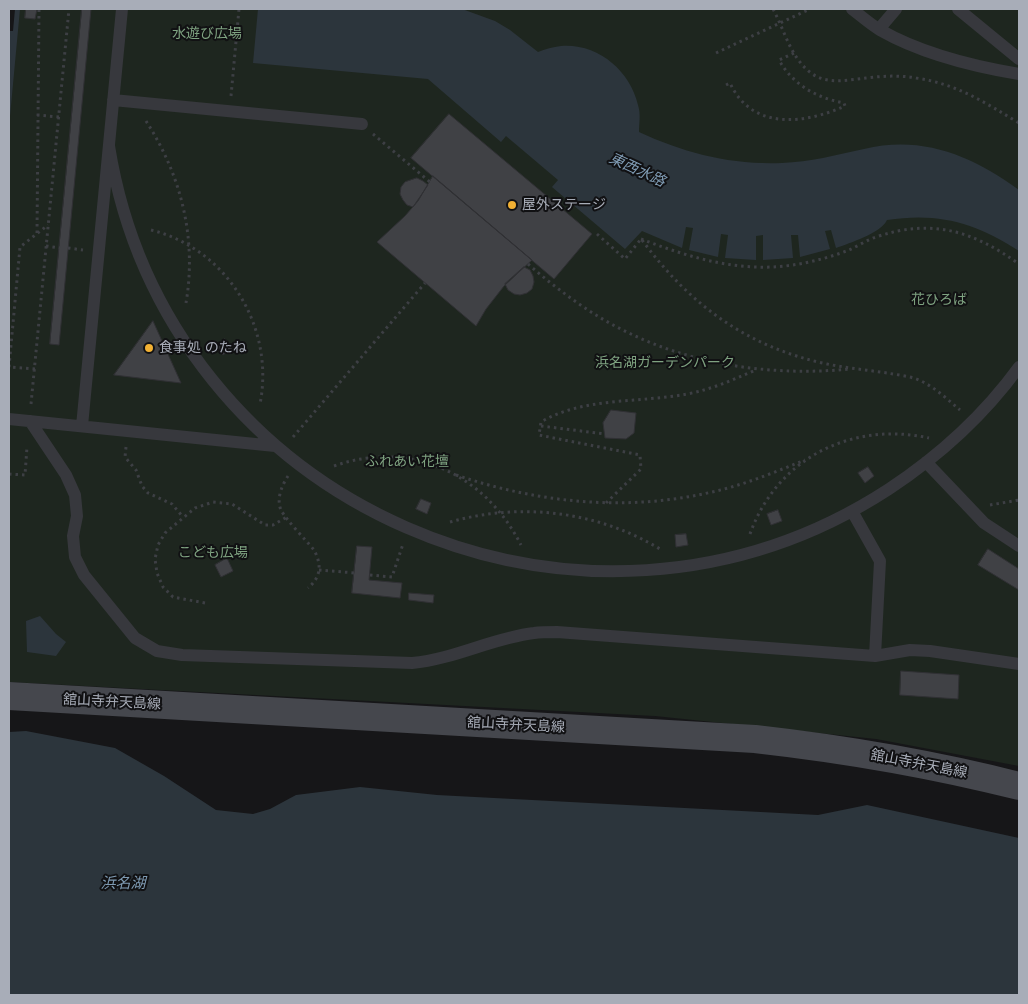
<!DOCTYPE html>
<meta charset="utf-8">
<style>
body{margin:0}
#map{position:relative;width:1028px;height:1004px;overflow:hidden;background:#161618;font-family:Quicksand,sans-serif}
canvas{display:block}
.frame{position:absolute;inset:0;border:10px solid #a8adb8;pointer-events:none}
</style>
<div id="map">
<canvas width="1028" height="1004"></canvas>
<div class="frame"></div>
</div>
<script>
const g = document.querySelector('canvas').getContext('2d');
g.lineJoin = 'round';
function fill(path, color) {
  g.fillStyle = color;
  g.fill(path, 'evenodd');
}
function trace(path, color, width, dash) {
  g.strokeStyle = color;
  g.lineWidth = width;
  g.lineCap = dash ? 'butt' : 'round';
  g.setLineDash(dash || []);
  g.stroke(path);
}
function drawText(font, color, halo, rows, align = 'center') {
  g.font = font + ' Quicksand,"Noto Sans JP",sans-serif';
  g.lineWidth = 4;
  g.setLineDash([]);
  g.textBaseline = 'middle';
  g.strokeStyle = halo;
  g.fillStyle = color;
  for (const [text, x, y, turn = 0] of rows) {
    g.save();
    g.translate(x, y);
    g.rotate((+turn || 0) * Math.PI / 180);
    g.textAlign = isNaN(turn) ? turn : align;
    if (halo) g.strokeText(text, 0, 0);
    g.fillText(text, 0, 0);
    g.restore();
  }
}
const green = new Path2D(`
 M9 9H1019V766L876 739 655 716 9 682Z`);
const water = new Path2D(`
 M9 9H20L9 127Z
 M258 9 392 10 393 9H462L495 21 510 30 538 52C545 49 553 47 561 46 597 43 630 70 638 105 641 114 639 123 639 132 684 153 731 165 782 163 810 162 836 155 864 149 923 135 972 156 1019 190V251C976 223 939 212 887 220 881 233 850 243 836 248L831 230 825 231 830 249 800 257 798 235H791L793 258 763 260V235L756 236V260L725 258 728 235 721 234 718 257 689 250 693 228 686 227 682 248 642 231 625 249 552 187 558 180 506 136 501 142 428 79 253 63Z
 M40 616 56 634 66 642 56 656 27 652 26 621Z
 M26 731 115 748 164 776 216 810 253 814 270 809 296 795 360 787 437 795 818 815 867 805 1019 838V995H9V732Z`);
const pier = new Path2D(`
 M9 9H15L13 31H9Z`);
const building = new Path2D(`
 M26 9H37L35 19 25 18Z
 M82 9H91L59 345 50 344Z
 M449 114 592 234 554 279 411 158Z
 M433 176 532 260 504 286 486 309 476 326 377 242 405 216 418 201Z
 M417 178 423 181 428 185 413 207 407 205 403 200 400 194 401 187 405 182Z
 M524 267 530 270 533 276 534 282 532 289 527 293 520 295 514 294 508 290 505 284Z
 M153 321 181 383 114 375Z
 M225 339 232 348 223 355 216 346Z
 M611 410 636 413 634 433 626 439 605 438 603 423Z
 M868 467 874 476 865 483 858 473Z
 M421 499 431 503 427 514 416 509Z
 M778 510 782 521 771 525 767 514Z
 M686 534 688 545 676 547 675 535Z
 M357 546 372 547 369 580 402 583 400 598 352 593Z
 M988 549 1019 569V590L978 565Z
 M227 558 233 571 221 577 215 565Z
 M409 593 434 595 433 603 409 600Z
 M901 671 959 675 958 699 900 695Z`);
const path = new Path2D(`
 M773 9C785 31 790 57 811 73 827 85 848 80 866 78 883 76 899 75 916 78 957 84 984 102 1019 123
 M716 53 810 9
 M726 85 730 83C752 131 805 124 845 106L844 103C817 98 793 85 779 60L794 53
 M231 96 239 9
 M37 115 59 117
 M146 121C181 175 197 238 186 303
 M373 134 430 182
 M151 230C228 249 275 328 260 404
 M37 233 39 9
 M597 234 625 259 641 239
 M641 239C691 258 740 273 793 265 812 262 831 257 849 250 858 246 867 240 876 237 932 218 973 231 1019 264
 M642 240C690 305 747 347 827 364 847 368 867 370 887 373 898 375 911 376 921 381 936 388 948 400 960 410
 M46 246 60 248
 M68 248 83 250
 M528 264C545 279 563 293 582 306 661 360 756 378 850 369
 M35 369 9 367 20 247 48 225
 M31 404 69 9
 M541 426 605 434
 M293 437 425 283
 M126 447 125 457 136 470 142 486 148 493 172 504 183 517
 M334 466C411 439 485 474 521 545
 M9 474 25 475 27 447
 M456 475C539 503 626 512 712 492 744 485 775 472 805 460
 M288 476C282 485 276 499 281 510 286 520 306 540 314 550 322 565 321 577 308 588
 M606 503 641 469 640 455 539 435 541 422C583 397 640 403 687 394 713 389 732 380 756 370
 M990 505 1019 500
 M450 522C521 502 597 511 660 549
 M750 534C777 458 852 421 929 438
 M319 570 355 573
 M370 575 392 577 403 544
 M205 603 173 597 163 587 157 573 155 559 158 545 165 533 195 508 213 502 232 504 265 525H273L287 517`);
const service = new Path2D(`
 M852 9C861 16 870 24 880 30 922 54 971 66 1019 74
 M958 9 1019 59
 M879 29 896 9
 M113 100 362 124
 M109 146C167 507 584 688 889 489 939 456 984 415 1019 367
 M9 419 275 446
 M30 421 66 475 75 495 77 516 73 536 75 557 84 575 135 638 157 651 182 655 412 663C455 659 492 638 534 633 541 632 549 632 557 632L875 656 910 650 930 651 1019 664
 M82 426 122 9
 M926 462 984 523 1019 546
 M852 511 880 561 875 656`);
const secondary = new Path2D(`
 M9 696 755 739C844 749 932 764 1019 786`);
const markers = [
 [512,205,5,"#f2b134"],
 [149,348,5,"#f2b134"]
];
const parkNames = [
 ["水遊び広場",207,34],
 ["花ひろば",939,300],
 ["浜名湖ガーデンパーク",665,363],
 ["ふれあい花壇",407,462],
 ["こども広場",213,553]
];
const poiNames = [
 ["屋外ステージ",522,205],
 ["食事処 のたね",159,348]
];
const streetNames = [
 ["舘山寺弁天島線",112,702,3],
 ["舘山寺弁天島線",516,725,3],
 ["舘山寺弁天島線",919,764,11]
];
const waterNames = [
 ["東西水路",637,170,25],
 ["浜名湖",123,883]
];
fill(green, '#1e261f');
fill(water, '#2c353c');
fill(pier, '#161618');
fill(building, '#404145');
trace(building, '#303034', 1);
trace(path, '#3d3f44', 3, [2.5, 4]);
trace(service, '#37383d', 12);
trace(secondary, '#45474d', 28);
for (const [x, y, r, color] of markers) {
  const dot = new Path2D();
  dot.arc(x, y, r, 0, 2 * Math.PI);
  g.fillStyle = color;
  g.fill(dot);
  trace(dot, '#111113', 2);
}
drawText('14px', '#7fa381', '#111113', parkNames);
drawText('14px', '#a8adb8', '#111113', poiNames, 'left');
drawText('14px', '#a8adb8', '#111113', streetNames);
drawText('italic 15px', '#7f9bb3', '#111113', waterNames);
</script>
